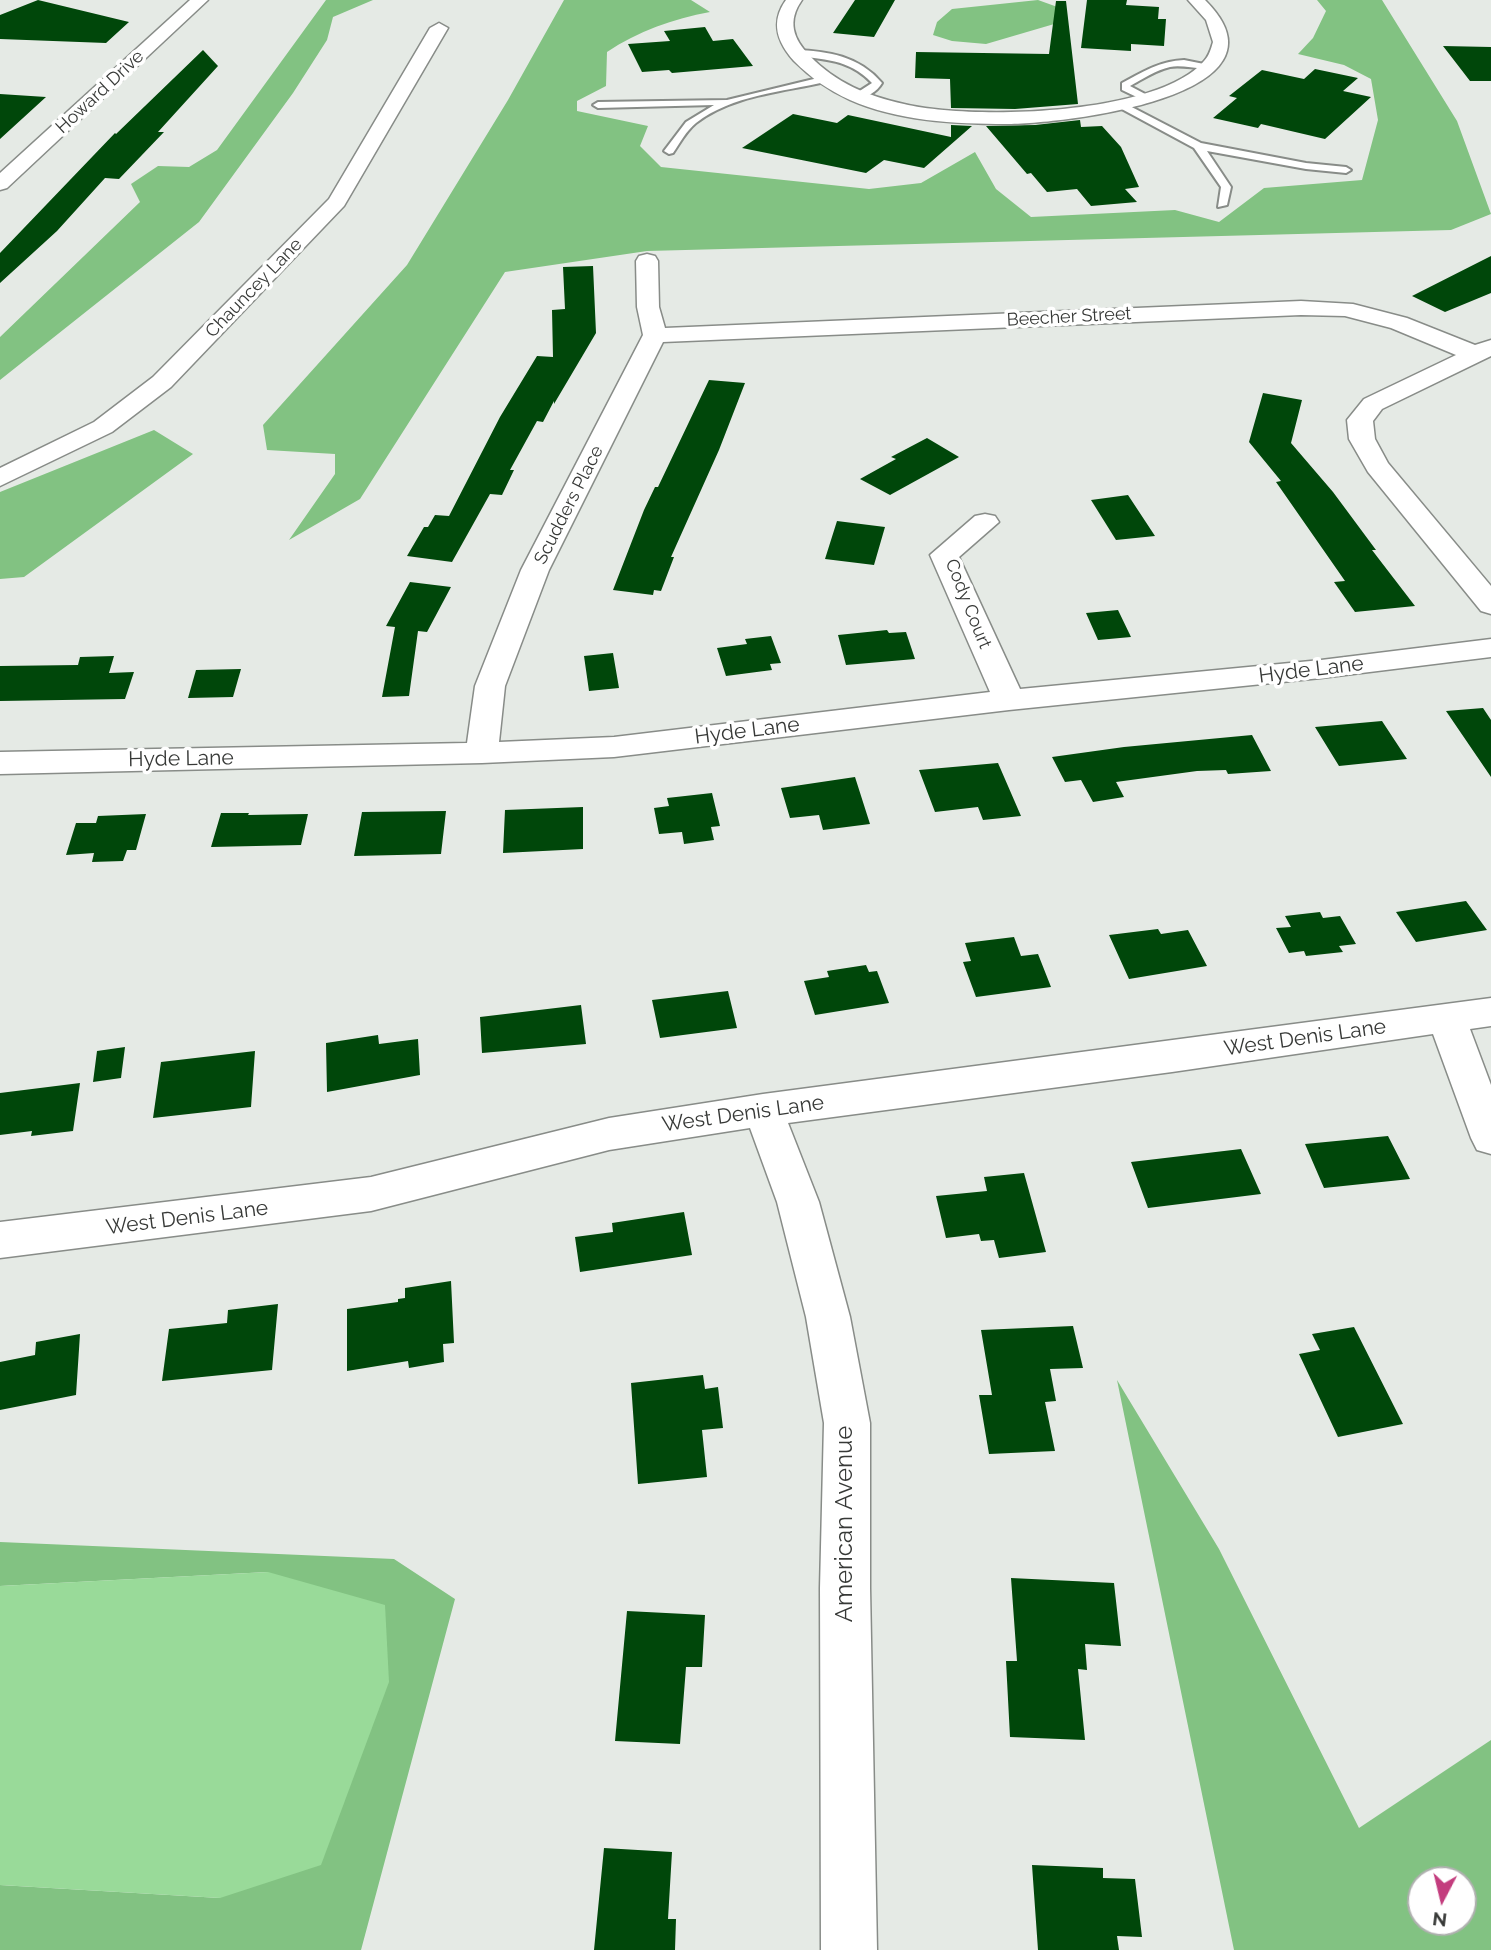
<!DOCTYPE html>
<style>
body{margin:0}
#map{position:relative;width:1491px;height:1950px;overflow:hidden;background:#e5eae5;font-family:Raleway,sans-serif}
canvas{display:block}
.north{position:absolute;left:1407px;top:1866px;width:70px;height:70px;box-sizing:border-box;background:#fff;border:2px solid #afb0af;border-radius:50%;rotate:187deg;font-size:19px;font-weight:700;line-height:28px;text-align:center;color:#373937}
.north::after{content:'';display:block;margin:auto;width:24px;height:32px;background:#c33d7e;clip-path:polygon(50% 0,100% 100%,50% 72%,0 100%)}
</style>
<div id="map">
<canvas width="1491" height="1950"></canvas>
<div class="north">N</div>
</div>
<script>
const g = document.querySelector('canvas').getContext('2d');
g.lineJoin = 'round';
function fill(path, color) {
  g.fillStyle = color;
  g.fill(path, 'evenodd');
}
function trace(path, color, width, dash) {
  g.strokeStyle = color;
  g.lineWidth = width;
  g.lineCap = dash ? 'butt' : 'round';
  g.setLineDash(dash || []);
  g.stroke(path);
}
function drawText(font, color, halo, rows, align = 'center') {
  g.font = font + ' Raleway,sans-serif';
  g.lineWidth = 7;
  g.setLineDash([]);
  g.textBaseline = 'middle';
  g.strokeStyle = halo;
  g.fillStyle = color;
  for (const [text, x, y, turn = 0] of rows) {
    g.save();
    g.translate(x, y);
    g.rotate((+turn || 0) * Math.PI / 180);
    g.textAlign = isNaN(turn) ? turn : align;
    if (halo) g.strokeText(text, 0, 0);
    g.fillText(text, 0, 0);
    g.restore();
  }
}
const forest = new Path2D(`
 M326 0H373L333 17 327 40 293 93 199 222 0 380V337L140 202 131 184 158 166 189 167 217 150Z
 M564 0H691L710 12C673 19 638 31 607 52L606 86 577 101V111L648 126 640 146 661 167 869 189 921 183 975 152 996 189 1031 217 1175 210 1219 222 1264 188 1362 180 1378 120 1371 79 1344 65 1298 54 1313 38 1326 11 1317 0H1382L1457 121 1491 214 1451 230 647 251 505 272 360 499 289 540 335 474V454L267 450 263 425 407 265 508 100Z
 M1038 0 1063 9 1061 22 986 44 952 41 933 35 937 22 952 9Z
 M154 430 193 454 24 577 0 579V492Z
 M1117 1380 1219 1549 1359 1828 1491 1740V1950H1234ZM1421 1880H1463V1922H1421Z
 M0 1542 394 1559 455 1599 361 1950H0V1885L220 1898 268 1572 0 1586Z`);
const water = new Path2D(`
 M268 1572 385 1605 389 1682 321 1865 220 1898 0 1885V1586Z`);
const building = new Path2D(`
 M38 0 129 22 106 43 0 39V15Z
 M855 0H895L874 37 833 33Z
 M1087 0H1127L1126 5 1159 7 1158 19H1166L1164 46 1131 44V51L1081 48Z
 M1056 1H1066L1078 104 1015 109 951 108 950 79 915 78 916 52 1049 54Z
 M705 27 713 41 733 39 753 66 672 73 669 70 642 72 628 44 670 41 664 31Z
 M1443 46 1491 47V81H1470Z
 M203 50 218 66 158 132H164L119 179 105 178 57 231 0 283V253L115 133 116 134Z
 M1315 69 1358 78 1343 91 1371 97 1325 139 1261 124 1258 128 1213 118 1237 98 1229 96 1262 70 1304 79Z
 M0 94 46 97 0 139Z
 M793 114 837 123 848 115 951 137V125L972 126 924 168 884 160 866 173 742 148Z
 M1080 120 1081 127 1102 126 1121 147 1139 187 1125 189 1137 202 1091 206 1077 189 1047 192 1031 173 1027 174 986 126 1035 125Z
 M1491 256V293L1445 312 1412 296Z
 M593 266 596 333 554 404V401L543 422 537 421 510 470H514L502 495 490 494 452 562 407 556 424 527H428L435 515 449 516 500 417 537 356 553 357 552 310 565 309 563 267Z
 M709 380 745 383 719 450 671 557H674L661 591 654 590 653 595 613 590 644 510 655 487H658Z
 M1263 393 1302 400 1291 443 1333 492 1376 550H1372L1415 606 1355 612 1334 582 1345 581 1276 482 1281 481 1249 442Z
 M927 438 959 457 890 495 860 479 896 459 891 457Z
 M1128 495 1155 536 1116 540 1091 500Z
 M837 521 885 527 874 565 825 559Z
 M410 582 451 587 427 632 418 631 409 696 382 697 395 627 386 626Z
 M1118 610 1131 637 1098 640 1086 613Z
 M887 630 889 633 906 632 915 659 846 665 838 635Z
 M771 636 781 663 770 664 772 670 726 676 717 648 747 644 745 639Z
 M613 653 619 688 589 691 584 656Z
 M114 656 109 673 134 672 125 699 0 701V666L78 665 80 657Z
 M241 669 233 697 188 698 196 670Z
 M1483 708 1491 720V777L1446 711Z
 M1382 721 1407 759 1339 766 1315 727Z
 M1252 735 1271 771 1228 774 1226 770 1197 771 1116 782 1124 797 1093 802 1081 780 1065 782 1052 757 1124 747Z
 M998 763 1021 816 983 820 978 807 935 812 919 770Z
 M855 777 870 824 823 830 819 815 790 818 781 788Z
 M712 793 720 826 711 827 714 840 684 844 682 832 659 834 654 808 669 806 667 798Z
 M583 807V849L503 853 505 810Z
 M446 811 441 854 354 856 362 812Z
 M221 813H249L248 815 308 814 301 845 211 847Z
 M146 814 136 850H127L123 861 92 862 94 853 66 855 76 823H96L98 816Z
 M1466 901 1487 930 1416 942 1396 912Z
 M1320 912 1323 918 1340 916 1356 944 1339 946 1343 952 1306 956 1304 951 1289 953 1276 928 1291 927 1285 916Z
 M1158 929 1161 934 1188 930 1207 966 1129 979 1109 935Z
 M1014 937 1021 956 1038 954 1051 987 976 997 963 962 971 961 965 943Z
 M866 965 869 972 877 971 889 1003 815 1015 804 981 829 977 827 971Z
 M728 991 737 1028 660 1038 652 1000Z
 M581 1005 586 1044 482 1053 480 1017Z
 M378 1035 379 1044 418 1039 420 1075 327 1092 326 1043Z
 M125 1047 121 1078 93 1082 97 1051Z
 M255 1051 251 1107 153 1118 161 1062Z
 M80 1083 73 1131 31 1136 32 1131 0 1135V1093Z
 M1388 1136 1410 1179 1324 1188 1305 1144Z
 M1241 1149 1261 1194 1148 1208 1131 1162Z
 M1024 1173 1046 1252 999 1258 994 1240 981 1241 979 1234 946 1238 936 1196 987 1191 984 1177Z
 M684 1212 692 1255 580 1272 575 1237 613 1232 612 1223Z
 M451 1281 454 1343 443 1344 444 1362 409 1368 408 1361 347 1371V1309L398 1302V1299L405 1298V1288Z
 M278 1304 272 1370 162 1381 169 1329 227 1323 228 1310Z
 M1073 1326 1083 1368 1050 1369 1056 1401 1045 1402 1055 1451 989 1454 979 1395H992L981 1330Z
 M1354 1327 1403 1424 1338 1437 1299 1354 1320 1350 1312 1334Z
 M80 1334 76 1395 0 1410V1362L35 1355 36 1342Z
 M703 1375 705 1389 718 1387 723 1428 702 1430 707 1477 638 1484 631 1383Z
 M1011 1578 1114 1583 1121 1646 1085 1644 1087 1670 1078 1669 1085 1740 1010 1737 1006 1661H1017Z
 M627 1611 705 1615 702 1667H686L680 1744 615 1741Z
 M604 1848 672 1852 668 1919H676L675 1950H594Z
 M1032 1865 1103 1868V1878L1135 1879 1142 1937 1117 1936 1119 1950H1038Z`);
const lane = new Path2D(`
 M795 50C828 51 859 56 882 83 877 92 865 99 855 98V94L872 83C848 58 823 60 792 55L790 53Z
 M1184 60 1214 66C1204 72 1184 64 1170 67 1156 70 1143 79 1130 86L1149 96V100H1143L1122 90V83C1142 72 1160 61 1184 60Z
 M822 77 825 78V82C783 92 732 95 696 123 686 131 680 143 673 153L669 154 664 151 686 122 714 105 598 108 593 105 598 102 727 100Z
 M1118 103H1124L1201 143 1306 163 1346 167 1351 170 1346 173 1306 169 1207 151 1231 187 1227 205 1218 207 1221 187 1194 148 1118 107Z`);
const street = new Path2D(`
 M190 0H208L7 188 0 190V173Z
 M786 0H802C787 21 793 39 810 56 836 83 868 96 904 104 970 120 1157 116 1204 61 1209 56 1211 49 1213 42L1206 20 1188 0H1205C1303 97 1061 124 1006 124 955 124 897 121 850 100 828 90 811 78 794 61 777 42 770 22 786 0Z
 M439 23 448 28 344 206 171 387 112 432 0 486V468L94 422 153 377 329 199 430 28Z
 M647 254 655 256 658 261 659 307 665 328 1301 301 1353 304 1407 318 1475 345 1491 340V356L1382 409 1373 421 1375 439 1388 463 1491 586V614L1481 611 1368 472 1349 439 1347 420 1364 399 1456 355 1391 328 1345 316 1301 315 663 342 549 570 505 686 499 742 614 737 990 692 930 555 975 516 985 514 995 516 999 522 959 557 1020 689 1321 660 1491 639V657L1321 678 1009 710 614 757 482 763 0 774V752L467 743 475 686 521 570 643 335 637 307 636 261 639 256Z
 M1491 998V1026L1470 1029 1491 1085V1154L1477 1150 1471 1138 1433 1034 1172 1072 788 1123 819 1202 850 1317 870 1423V1588L877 1950H821L820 1588 824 1423 806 1317 777 1202 750 1128 609 1150 371 1211 0 1258V1222L371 1177 609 1118 763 1094Z`);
const farStreetnames = [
 ["Howard Drive",100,92,-43],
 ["Chauncey Lane",254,288,-46],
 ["Beecher Street",1069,317,-3],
 ["Scudders Place",569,505,-63],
 ["Cody Court",968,604,68]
];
const streetNames = [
 ["Hyde Lane",1311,670,-7],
 ["Hyde Lane",747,731,-7],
 ["Hyde Lane",181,759,-1],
 ["West Denis Lane",1305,1038,-8],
 ["West Denis Lane",743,1114,-8],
 ["West Denis Lane",187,1218,-7]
];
const nearStreetnames = [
 ["American Avenue",845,1524,-90]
];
fill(forest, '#82c282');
fill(water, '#99da99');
fill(building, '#00470a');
trace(lane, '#888c88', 4);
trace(street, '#888c88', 3);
fill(lane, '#fff');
fill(street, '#fff');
drawText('18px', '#373937', '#fff', farStreetnames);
drawText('21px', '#373937', '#fff', streetNames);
drawText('24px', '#373937', '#fff', nearStreetnames);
</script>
